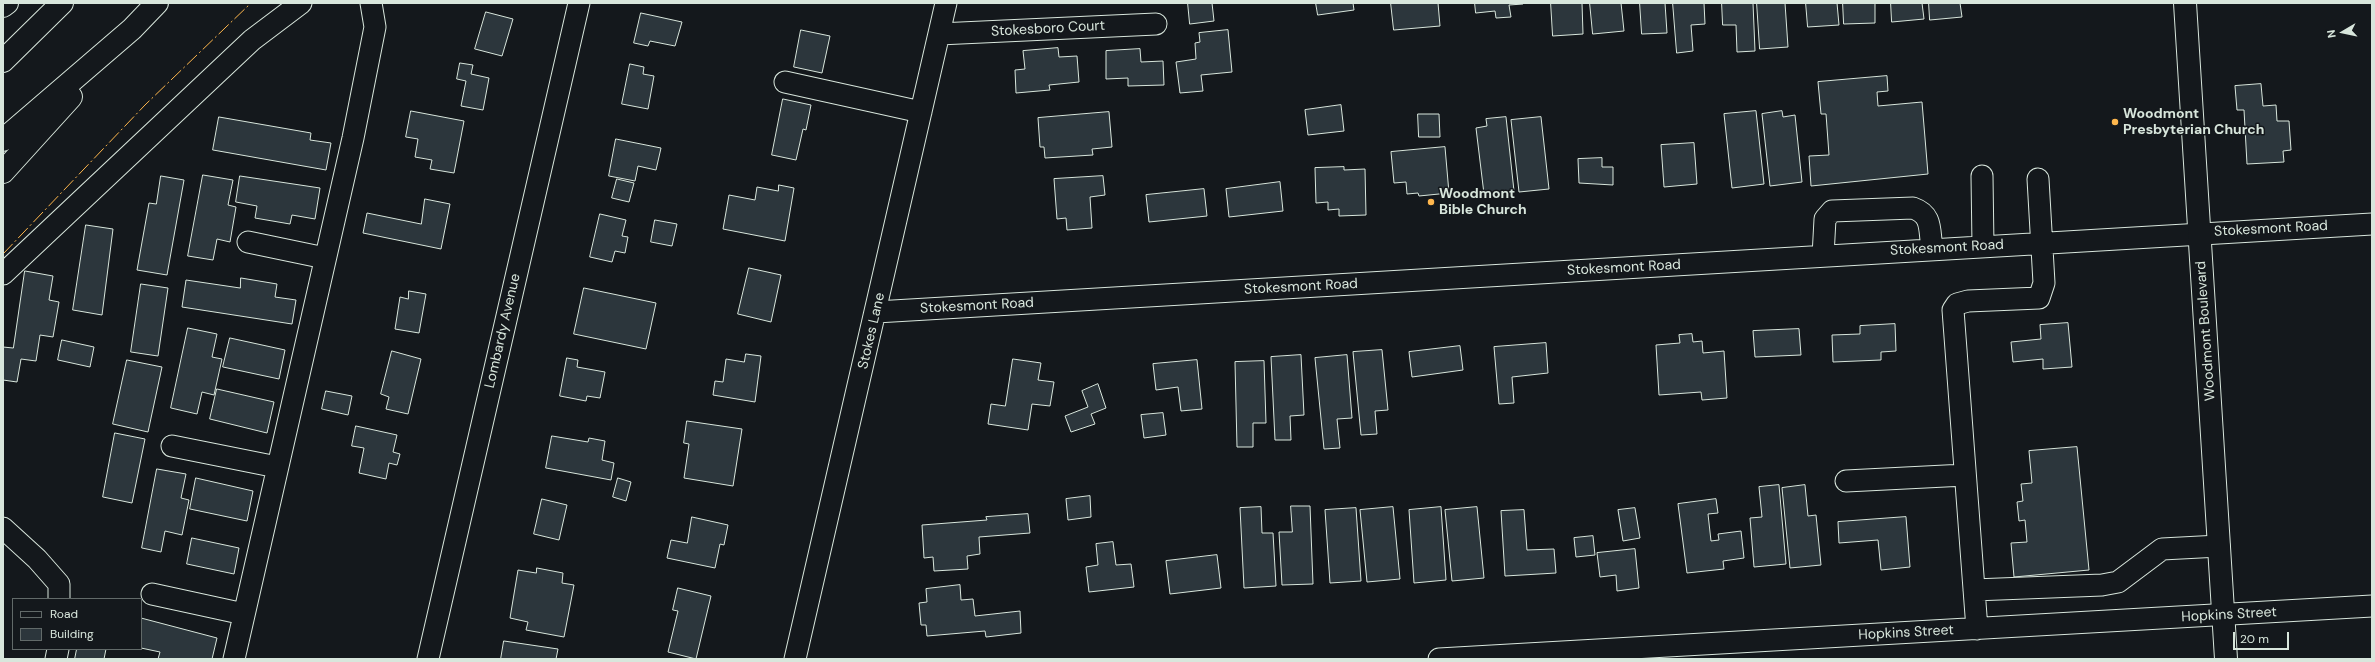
<!DOCTYPE html>
<style>
body{margin:0}
#map{position:relative;width:2375px;height:662px;overflow:hidden;background:#14181c;font-family:"DM Sans",sans-serif}
canvas{display:block}
.frame{position:absolute;inset:0;border:4px solid #d8e6dc;pointer-events:none}
.legend{position:absolute;left:12px;top:598px;width:130px;height:52px;box-sizing:border-box;background:#14181c;border:1px solid #626a69;margin:0;padding:5px 7px;list-style:none;font-size:12px;color:#d8e6dc}
.legend li{display:flex;align-items:center;gap:8px;height:20px}
.legend b{width:20px;border:1px solid #626a69}
.north{position:absolute;left:2323px;top:12px;width:40px;height:40px;-webkit-text-stroke:3px #14181c;paint-order:stroke;rotate:261deg;font-size:11px;font-weight:700;line-height:16px;text-align:center;color:#d8e6dc}
.north::after{content:'';display:block;margin:auto;width:14px;height:18px;background:#d8e6dc;clip-path:polygon(50% 0,100% 100%,50% 72%,0 100%)}
.scale{position:absolute;left:2233px;top:632px;width:56px;height:18px;box-sizing:border-box;border:2px solid #d8e6dc;border-top:0;padding-left:5px;font-size:12px;line-height:14px;white-space:nowrap;color:#d8e6dc;-webkit-text-stroke:3px #14181c;paint-order:stroke}
</style>
<div id="map">
<canvas width="2375" height="662"></canvas>
<div class="frame"></div>
<ul class="legend">
<li><b style="height:5px;background:#14181c"></b>Road</li>
<li><b style="height:11px;background:#2c363c"></b>Building</li>
</ul>
<div class="north">N</div>
<div class="scale">20 m</div>
</div>
<script>
const g = document.querySelector('canvas').getContext('2d');
g.lineJoin = 'round';
function fill(path, color) {
  g.fillStyle = color;
  g.fill(path, 'evenodd');
}
function trace(path, color, width, dash) {
  g.strokeStyle = color;
  g.lineWidth = width;
  g.lineCap = dash ? 'butt' : 'round';
  g.setLineDash(dash || []);
  g.stroke(path);
}
function drawText(font, color, halo, rows, align = 'center') {
  g.font = font + ' "DM Sans",sans-serif';
  g.lineWidth = 3;
  g.setLineDash([]);
  g.textBaseline = 'middle';
  g.strokeStyle = halo;
  g.fillStyle = color;
  for (const [text, x, y, turn = 0] of rows) {
    g.save();
    g.translate(x, y);
    g.rotate((+turn || 0) * Math.PI / 180);
    g.textAlign = isNaN(turn) ? turn : align;
    if (halo) g.strokeText(text, 0, 0);
    g.fillText(text, 0, 0);
    g.restore();
  }
}
const building = new Path2D(`
 M1188 3H1212L1214 21 1190 24Z
 M1316 3H1353L1354 10 1318 15Z
 M1391 3H1438L1440 26 1394 30Z
 M1475 3H1523V4L1509 5 1511 17 1496 18 1495 11 1476 13Z
 M1551 3H1582L1583 34 1553 36Z
 M1590 3H1621L1624 31 1593 34Z
 M1640 3H1665L1667 33 1642 34Z
 M1673 3H1704L1705 24 1691 25 1693 51 1677 53Z
 M1722 3H1753L1755 51 1737 52 1736 25H1723Z
 M1757 3H1785L1788 47 1760 49Z
 M1806 3H1837L1839 25 1808 27Z
 M1843 3H1875V23L1844 24Z
 M1891 3H1922L1924 19 1892 22Z
 M1929 3H1960L1962 17 1930 20Z
 M486 12 513 19 502 56 475 49Z
 M641 13 682 22 675 46 650 41 648 46 634 43Z
 M801 30 830 36 822 73 794 67Z
 M1228 30 1232 72 1201 75 1203 91 1180 93 1176 62 1196 59 1195 43 1200 42 1199 33Z
 M1058 48 1059 57 1077 56 1079 82 1049 85 1050 90 1016 93 1015 70 1025 69 1023 51Z
 M1140 49 1141 62 1163 61 1164 85 1128 86V78L1106 79V51Z
 M460 63 473 65 471 74 489 78 483 110 461 106 466 81 457 79Z
 M630 64 644 67 643 74 654 76 648 109 622 104Z
 M1887 76 1888 91 1877 92 1878 106 1922 102 1928 174 1811 186 1809 156 1829 155 1826 114H1821L1818 82Z
 M2261 84 2263 106 2276 105 2277 121H2289L2291 150 2283 151 2284 162 2247 164 2244 110H2237L2235 86Z
 M783 99 811 105 806 130 803 129 796 160 772 155Z
 M1341 105 1344 131 1308 135 1305 110Z
 M411 111 464 121 454 173 430 169 432 160 415 157 418 139 406 137Z
 M1756 111 1764 184 1732 188 1724 114Z
 M1782 111 1783 117 1795 115 1802 182 1770 186 1762 114Z
 M1109 112 1112 147 1092 149 1093 155 1045 158 1044 147H1040L1038 118Z
 M1418 114H1439L1440 137H1419Z
 M219 117 311 133 310 140 331 143 326 170 213 150Z
 M1506 117 1514 191 1484 194 1476 128 1487 126 1486 119Z
 M1541 117 1549 189 1519 192 1511 120Z
 M616 139 661 148 656 170 638 166 635 181 609 176Z
 M1694 143 1697 184 1664 187 1661 145Z
 M1445 147 1449 193 1419 196 1418 193 1407 194 1406 182 1394 183 1391 152Z
 M1602 158V167H1613V185L1579 183 1578 159Z
 M1344 167V170L1365 169 1366 215 1339 216V209L1328 210V202L1316 203 1315 168Z
 M203 175 233 180 228 205 236 207 230 242 217 239 213 260 188 256Z
 M161 176 184 180 167 275 137 270 149 203 156 204Z
 M240 176 320 188 315 219 292 215 290 224 255 218 257 206 236 202Z
 M1103 176 1105 195 1090 197 1092 228 1067 230 1066 218 1057 219 1054 179Z
 M617 179 634 183 629 202 612 198Z
 M1280 182 1283 211 1229 217 1226 189Z
 M779 185 794 188 785 241 723 229 729 195 755 200 757 187 778 191Z
 M1204 189 1207 216 1149 222 1146 195Z
 M425 199 450 204 441 249 363 233 367 213 421 224Z
 M600 214 626 220 622 236 628 237 625 253 615 251 612 262 590 257Z
 M655 220 677 224 672 246 651 242Z
 M86 225 113 229 102 315 73 310Z
 M749 268 781 275 771 322 738 314Z
 M25 271 53 276 49 300 59 302 53 337 40 335 36 361 21 359 17 382 3 380V347L13 348Z
 M241 278 277 284 275 297 296 300 292 324 182 307 186 280 240 288Z
 M141 284 168 288 158 356 131 352Z
 M584 288 656 303 646 349 574 334Z
 M409 291 426 294 419 333 395 329 400 297 408 299Z
 M2068 323 2072 367 2043 369V359L2013 362 2011 342 2041 339 2040 325Z
 M1895 324 1896 351 1881 352V360L1833 362 1832 335 1860 334V326Z
 M188 328 217 334 212 357 222 359 214 395 202 392 197 414 171 408Z
 M1799 329 1801 355 1755 357 1753 331Z
 M1692 334 1693 342 1702 341 1703 353 1724 351 1727 398 1702 400 1701 392 1659 395 1656 345 1680 343 1679 335Z
 M230 338 285 350 279 379 223 367Z
 M62 340 94 347 90 367 58 360Z
 M1546 343 1548 373 1512 377 1514 403 1499 404 1494 347Z
 M1460 346 1463 370 1412 377 1409 352Z
 M1382 350 1388 410 1375 411 1377 434 1361 435 1353 352Z
 M392 351 421 359 408 414 386 409 389 397 381 394Z
 M746 354 761 356 755 402 713 395 715 381 723 382 726 359 744 362Z
 M1301 355 1304 415 1290 416 1291 440H1275L1271 357Z
 M1347 355 1352 418 1337 419 1340 448 1324 449 1315 358Z
 M567 358 578 360 577 367 605 372 600 398 587 396 586 401 560 396Z
 M1013 359 1041 363 1038 380 1054 382 1050 406 1032 404 1028 430 988 424 991 404 1005 406Z
 M127 360 162 367 148 432 113 424Z
 M1197 360 1202 409 1181 411 1178 387 1156 390 1153 364Z
 M1264 361 1266 423H1253V447H1237L1235 362Z
 M1098 384 1106 408 1091 414 1095 424 1071 432 1065 416 1088 407 1082 391Z
 M217 389 274 402 267 433 210 419Z
 M326 391 352 396 348 415 322 409Z
 M1163 413 1166 435 1144 438 1141 415Z
 M687 421 742 429 733 486 684 478 689 444 684 443Z
 M356 426 397 435 393 452 400 454 397 465 389 463 386 479 359 473 364 448 352 446Z
 M115 433 145 439 132 503 103 497Z
 M552 436 588 442 589 438 605 441 602 460 614 463 611 480 546 468Z
 M2077 447 2089 570 2014 577 2011 543 2027 542 2025 520 2019 521 2017 502 2023 501 2021 484 2032 483 2029 451Z
 M157 469 186 474 181 498 189 500 182 535 165 531 161 552 142 548Z
 M196 478 253 491 247 521 190 509Z
 M618 478 631 482 626 501 613 497Z
 M1779 485 1786 564 1754 567 1750 518 1762 517 1759 487Z
 M1805 485 1808 516 1816 515 1821 565 1790 568 1782 488Z
 M1090 496 1091 517 1068 520 1066 499Z
 M542 499 567 505 559 540 534 534Z
 M1716 499 1718 513 1708 514 1711 541 1719 540 1718 534 1741 531 1744 558 1723 561 1724 569 1687 573 1678 504Z
 M1291 506H1310L1313 584 1282 585 1279 532H1292Z
 M1261 507 1262 533H1273L1276 586 1244 588 1240 508Z
 M1393 507 1400 579 1367 582 1360 510Z
 M1441 507 1446 580 1414 583 1409 510Z
 M1477 507 1484 578 1452 581 1445 510Z
 M1356 508 1361 581 1330 583 1325 510Z
 M1635 508 1640 538 1623 541 1618 510Z
 M1524 510 1527 550 1554 549 1556 573 1505 576 1501 511Z
 M1028 514 1030 533 979 537 980 554 967 556 968 569 934 571 933 557 924 558 922 525 987 520 986 517Z
 M692 517 728 525 724 545 720 544 715 568 667 558 671 540 687 543Z
 M1906 517 1910 567 1881 570 1878 540 1839 543 1838 522Z
 M1593 536 1595 555 1576 557 1574 538Z
 M192 538 239 548 234 574 187 564Z
 M1113 542 1116 565 1131 564 1134 587 1089 592 1086 567 1098 565 1096 544Z
 M1635 549 1639 588 1617 591 1616 575 1600 577 1597 553Z
 M1217 555 1221 588 1170 594 1166 561Z
 M537 568 563 573 562 583 574 585 564 637 526 630 528 622 510 618 518 570 536 573Z
 M960 585 961 600 973 599 975 616 1020 611 1021 633 986 637 985 631 927 636 926 625H921L919 603 927 602 926 589Z
 M678 588 711 596 696 659 668 652 678 611 673 610Z
 M141 618 217 638 212 659H158L160 652 141 648Z
 M504 641 558 649 556 659H501Z
 M77 649H106L104 659H75Z`);
const minor = new Path2D(`
 M939 34 1156 24
 M785 82 921 112
 M1982 176 1983 246
 M248 242 325 258
 M1823 256 1825 219 1832 211 1913 208C1933 215 1929 230 1932 249
 M3 274 252 40 301 3
 M876 312 2372 224
 M172 446 277 467
 M1846 481 1965 475
 M3 528 37 559 59 584V599
 M1974 590 2102 585 2118 582 2162 549 2219 546
 M152 594 244 614
 M1977 629 1953 310 1957 304 1968 301 2039 298 2044 283 2038 179
 M56 659 58 649
 M234 659 353 138 375 27 371 3
 M428 659 579 3
 M795 659 946 3
 M1439 659 2372 606`);
const major = new Path2D(`
 M2185 3 2226 659`);
const highway = new Path2D(`
 M3 6 7 3
 M3 61 62 3
 M3 140 132 29 157 3
 M3 172 71 97`);
const power = new Path2D(`
 M3 254 145 105 251 3`);
const markers = [
 [2115,122,4,"#ffb74d"],
 [1431,202,4,"#ffb74d"]
];
const streetNames = [
 ["Stokesboro Court",1048,29,-3],
 ["Stokesmont Road",2271,229,-3],
 ["Stokesmont Road",1947,248,-3],
 ["Stokesmont Road",1624,268,-3],
 ["Stokesmont Road",1301,287,-3],
 ["Stokesmont Road",977,306,-3],
 ["Lombardy Avenue",503,331,-77],
 ["Stokes Lane",872,331,-77],
 ["Woodmont Boulevard",2206,331,-94],
 ["Hopkins Street",2229,615,-3],
 ["Hopkins Street",1906,633,-3]
];
const poiNames = [
 ["Woodmont",2123,114],
 ["Presbyterian Church",2123,130],
 ["Woodmont",1439,194],
 ["Bible Church",1439,210]
];
fill(building, '#2c363c');
trace(building, '#d8e6dc', 1);
trace(minor, '#d8e6dc', 23);
trace(major, '#d8e6dc', 24);
trace(highway, '#d8e6dc', 24);
trace(minor, '#14181c', 21);
trace(major, '#14181c', 22);
trace(highway, '#14181c', 22);
trace(power, '#ffb74d', 1, [14, 3, 2, 3]);
for (const [x, y, r, color] of markers) {
  const dot = new Path2D();
  dot.arc(x, y, r, 0, 2 * Math.PI);
  g.fillStyle = color;
  g.fill(dot);
  trace(dot, '#14181c', 1.5);
}
drawText('14px', '#d8e6dc', '#14181c', streetNames);
drawText('bold 14px', '#d8e6dc', '#14181c', poiNames, 'left');
</script>
